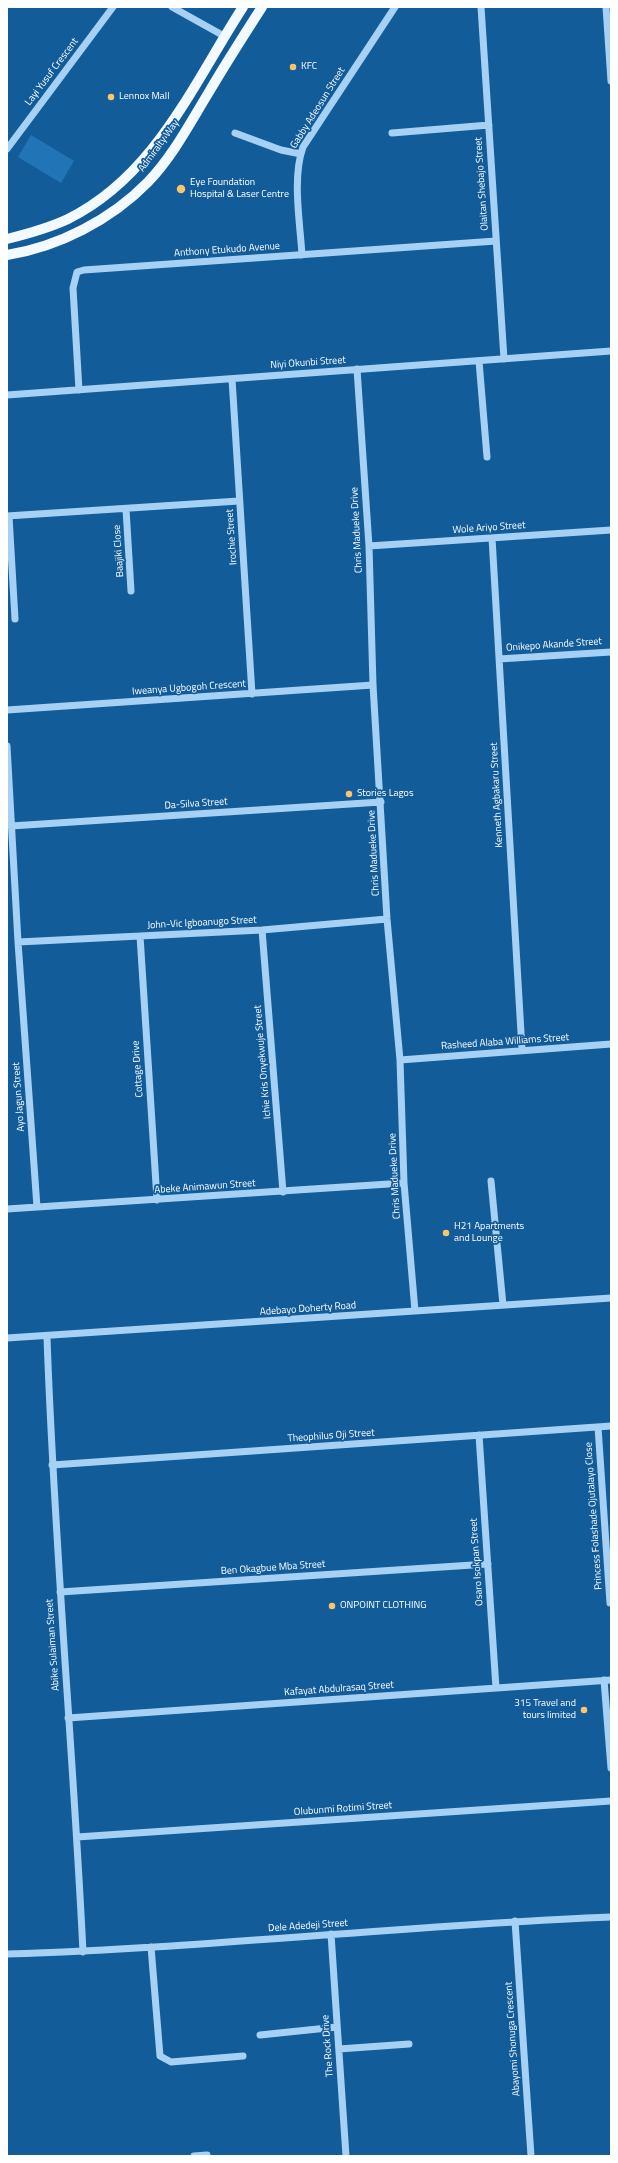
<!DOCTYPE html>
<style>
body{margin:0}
#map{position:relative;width:618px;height:2163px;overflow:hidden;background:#125c9a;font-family:"Titillium Web",sans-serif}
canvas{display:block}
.frame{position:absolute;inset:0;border:8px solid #fff;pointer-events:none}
</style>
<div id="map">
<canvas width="618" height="2163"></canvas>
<div class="frame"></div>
</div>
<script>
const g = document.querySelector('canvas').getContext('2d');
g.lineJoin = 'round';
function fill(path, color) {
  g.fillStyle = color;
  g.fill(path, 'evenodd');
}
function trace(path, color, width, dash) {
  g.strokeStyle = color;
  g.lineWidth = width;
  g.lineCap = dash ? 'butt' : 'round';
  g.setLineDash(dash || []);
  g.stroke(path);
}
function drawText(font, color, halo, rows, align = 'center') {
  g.font = font + ' "Titillium Web",sans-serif';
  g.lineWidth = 3.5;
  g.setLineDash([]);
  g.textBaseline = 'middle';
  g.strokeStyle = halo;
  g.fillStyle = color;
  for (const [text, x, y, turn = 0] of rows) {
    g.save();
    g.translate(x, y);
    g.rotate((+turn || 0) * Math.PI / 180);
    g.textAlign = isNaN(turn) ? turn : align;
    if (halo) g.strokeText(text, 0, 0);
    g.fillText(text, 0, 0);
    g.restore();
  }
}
const green = new Path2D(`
 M31 135 74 161 61 183 18 157Z`);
const minor = new Path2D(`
 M172 7 224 36
 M481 7 504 359
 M606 7 611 81
 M235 133 281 150 301 154
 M392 133 489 125
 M7 149 113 7
 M302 255C300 222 292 178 303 147L395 7
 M479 361 487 457
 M357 369 369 546 373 685 387 919 400 1060 404 1183 415 1311
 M232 379 252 694
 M79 390 73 288 77 272 84 270 496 241
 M7 395 611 351
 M126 509 131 591
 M7 516 239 501
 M9 516 15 619
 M492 538 522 1050
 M369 546 611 530
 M499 659 611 652
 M7 710 373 685
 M7 746 18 942 37 1207
 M11 826 381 802
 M262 930 283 1192
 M140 936 157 1200
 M18 942 262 930 387 919
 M400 1060 611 1044
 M491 1181 503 1305
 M7 1209 404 1183
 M47 1337C54 1542 73 1747 83 1952
 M7 1338 611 1298
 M598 1427 610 1603
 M479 1435 496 1688
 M52 1465 611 1426
 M60 1592 488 1564
 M604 1680 611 1768
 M68 1718 611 1680
 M77 1837 611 1801
 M515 1921 531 2156
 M331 1934 346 2156
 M151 1947 160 2056 171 2062 243 2056
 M7 1954C209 1948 409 1925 611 1917
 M260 2035 337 2027
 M339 2049 409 2044
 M194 2156 207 2155`);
const major = new Path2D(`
 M7 239C27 234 49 228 68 219 155 176 193 84 243 7
 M7 255C58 247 111 220 148 182 173 156 190 123 209 92 226 63 244 35 262 7`);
const markers = [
 [293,67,4,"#ffc368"],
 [111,97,4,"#ffc368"],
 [181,189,5,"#ffc368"],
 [349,794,4,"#ffc368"],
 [446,1233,4,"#ffc368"],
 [332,1606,4,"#ffc368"],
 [584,1710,4,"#ffc368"]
];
const poiNames = [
 ["KFC",301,67],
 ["Lennox Mall",119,97],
 ["Eye Foundation",190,183],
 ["Hospital & Laser Centre",190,195],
 ["Stories Lagos",357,794],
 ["H21 Apartments",454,1227],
 ["and Lounge",454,1239],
 ["ONPOINT CLOTHING",340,1606],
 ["315 Travel and",576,1704,"right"],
 ["tours limited",576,1716,"right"]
];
const streetNames = [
 ["Layi Yusuf Crescent",52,72,-53],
 ["Gabby Adeosun Street",318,108,-58],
 ["Admiralty Way",159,146,-54],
 ["Olaitan Shebajo Street",482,184,-94],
 ["Anthony Etukudo Avenue",227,250,-4],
 ["Niyi Okunbi Street",308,363,-4],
 ["Wole Ariyo Street",489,528,-4],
 ["Chris Madueke Drive",357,530,-93],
 ["Irochie Street",232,537,-94],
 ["Baajiki Close",119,551,-94],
 ["Onikepo Akande Street",554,645,-4],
 ["Iweanya Ugbogoh Crescent",189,688,-4],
 ["Kenneth Agbakaru Street",497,795,-93],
 ["Da-Silva Street",196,804,-4],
 ["Chris Madueke Drive",374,853,-93],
 ["John-Vic Igboanugo Street",202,923,-3],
 ["Rasheed Alaba Williams Street",505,1042,-4],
 ["Ichie Kris Onyekwuje Street",263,1062,-95],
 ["Cottage Drive",138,1069,-94],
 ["Ayo Jagun Street",19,1097,-94],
 ["Chris Madueke Drive",395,1176,-93],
 ["Abeke Animawun Street",205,1187,-4],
 ["Adebayo Doherty Road",308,1309,-4],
 ["Theophilus Oji Street",331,1436,-4],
 ["Princess Folashade Ojutalayo Close",594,1516,-94],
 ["Osaro Isokpan Street",477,1562,-94],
 ["Ben Okagbue Mba Street",273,1568,-4],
 ["Abike Sulaiman Street",53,1645,-94],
 ["Kafayat Abdulrasaq Street",339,1689,-4],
 ["Olubunmi Rotimi Street",343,1809,-4],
 ["Dele Adedeji Street",308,1926,-4],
 ["Abayomi Shonuga Crescent",513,2039,-94],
 ["The Rock Drive",328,2046,-94]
];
fill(green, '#2175b7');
trace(minor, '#a6d1f4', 7);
trace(major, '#f2f9ff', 10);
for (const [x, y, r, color] of markers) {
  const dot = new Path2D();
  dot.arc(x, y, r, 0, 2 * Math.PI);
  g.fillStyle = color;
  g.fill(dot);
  trace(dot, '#125c9a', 1.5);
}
drawText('10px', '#fff', '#125c9a', poiNames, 'left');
drawText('10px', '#fff', '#125c9a', streetNames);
</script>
